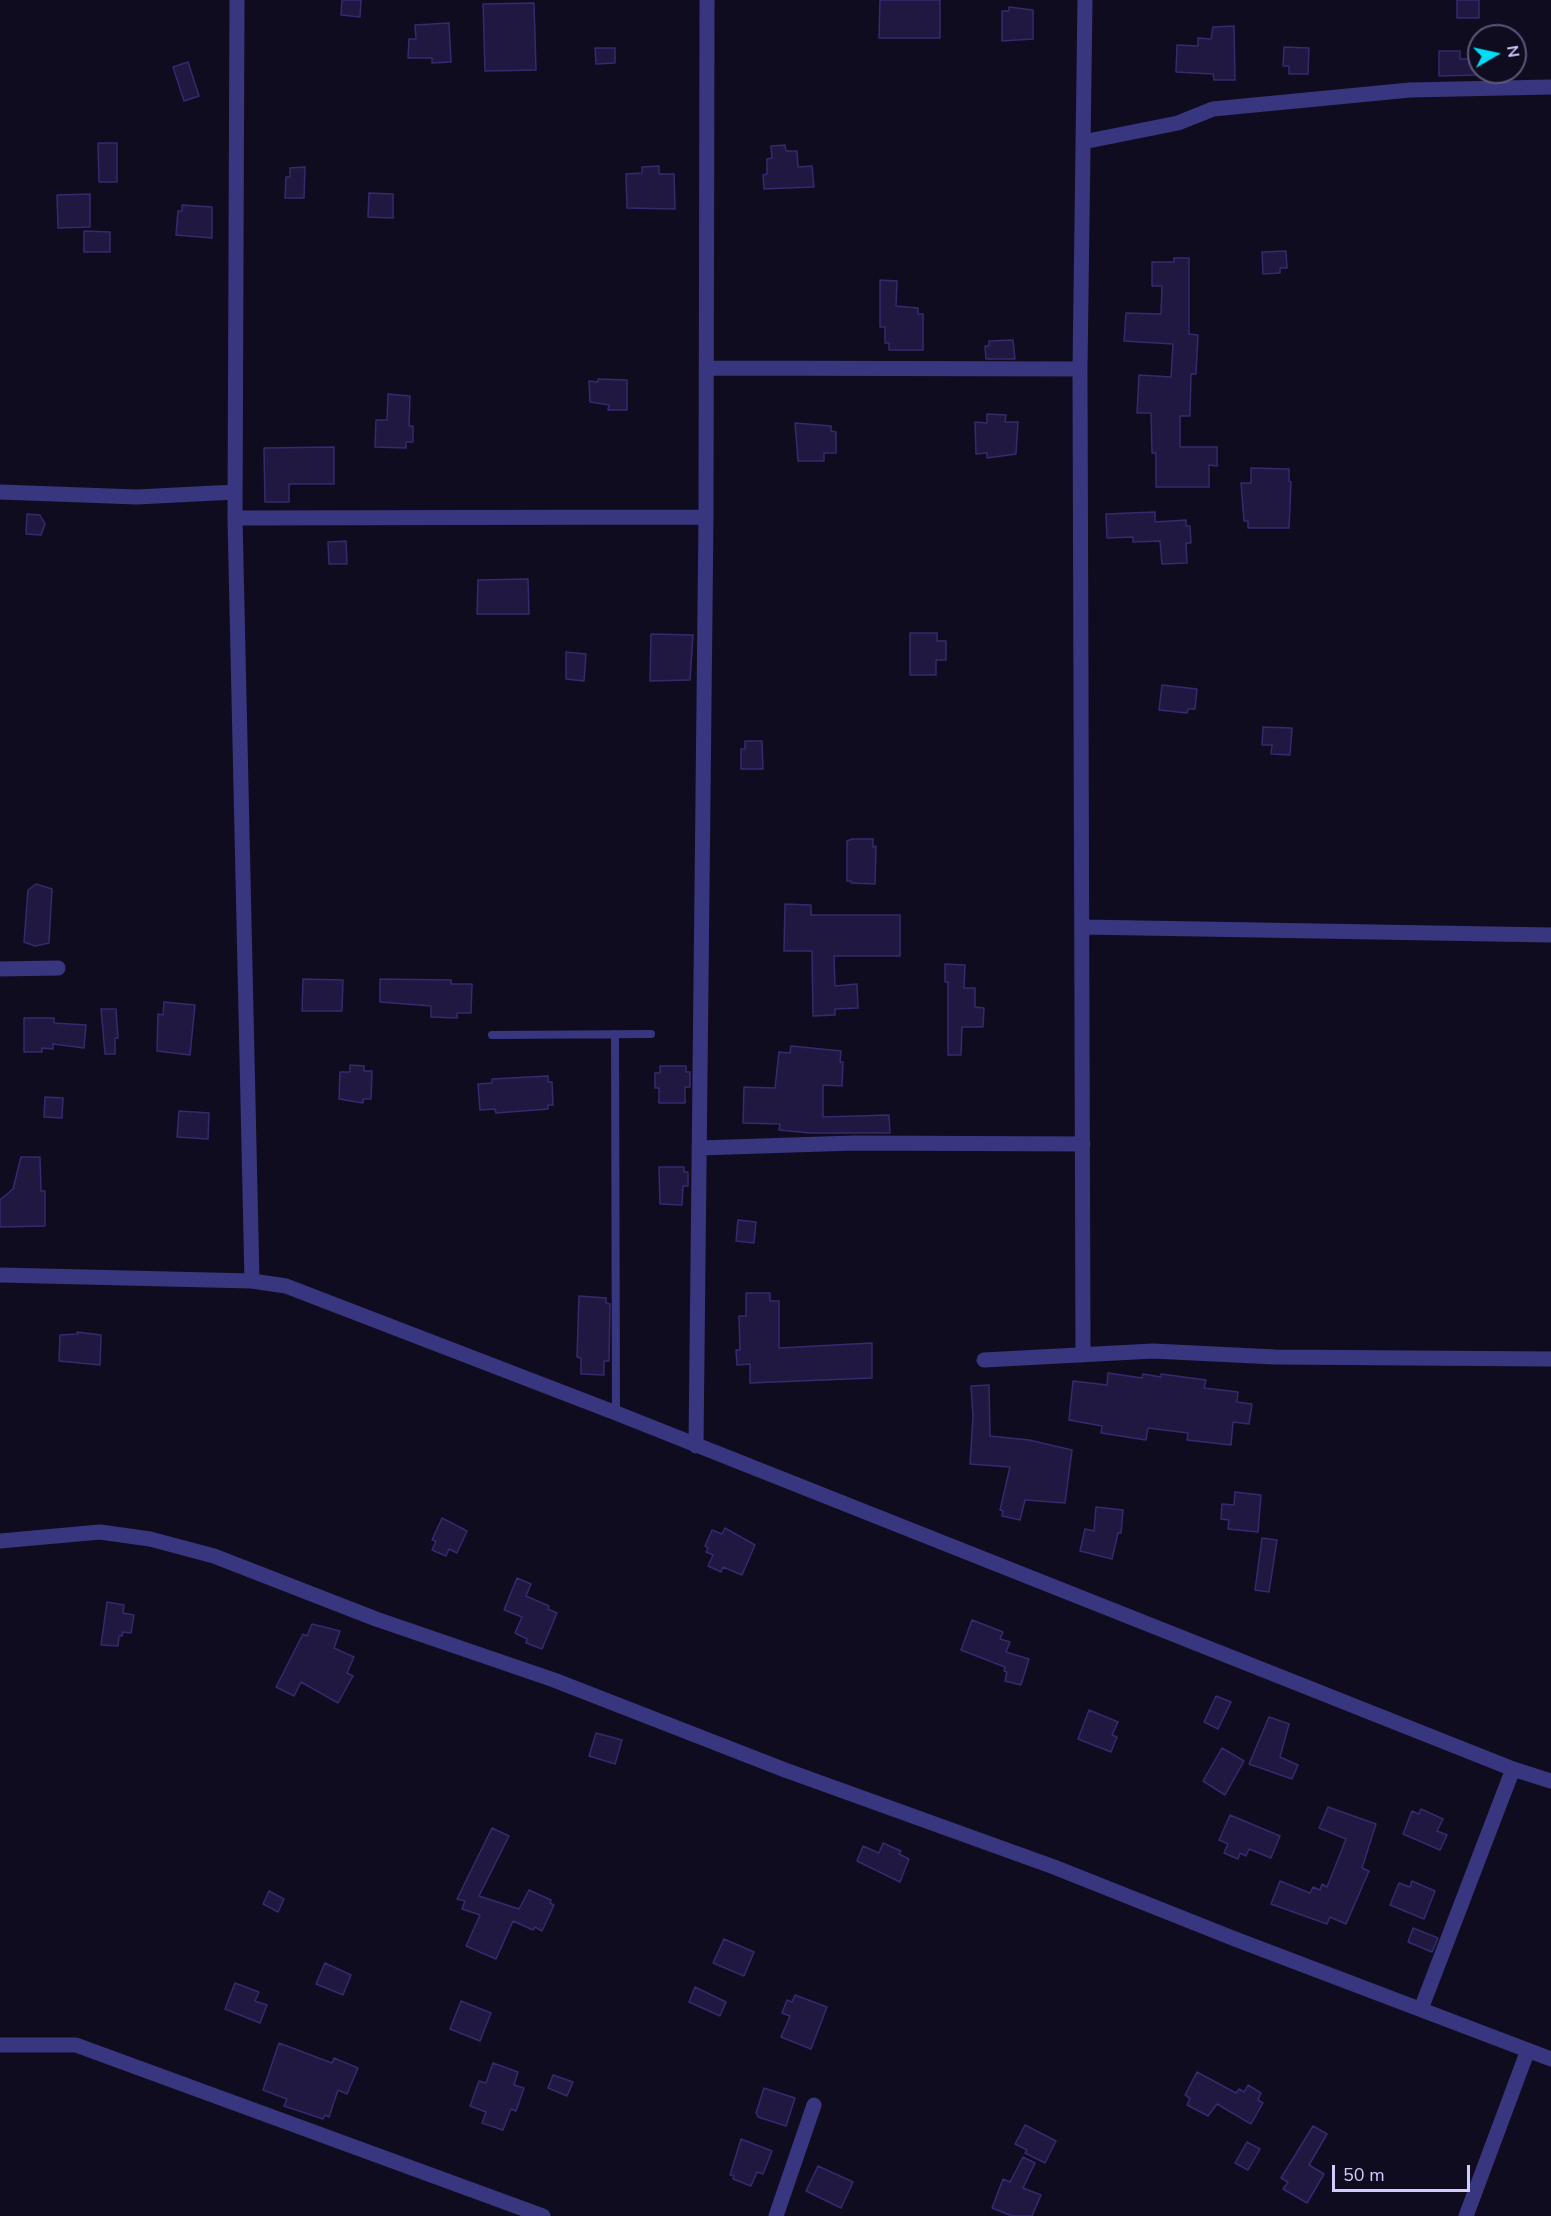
<!DOCTYPE html>
<style>
body{margin:0}
#map{position:relative;width:1551px;height:2216px;overflow:hidden;background:#100c20;font-family:"Nunito Sans",sans-serif}
canvas{display:block}
.north{position:absolute;left:1467px;top:24px;width:60px;height:60px;box-sizing:border-box;background:#100c20;border:2px solid #5d5879;border-radius:50%;rotate:81deg;font-size:16px;font-weight:700;line-height:24px;text-align:center;color:#d1cbff}
.north::after{content:'';display:block;margin:auto;width:21px;height:27px;background:#00def6;clip-path:polygon(50% 0,100% 100%,50% 72%,0 100%)}
.scale{position:absolute;left:1332px;top:2165px;width:138px;height:27px;box-sizing:border-box;border:3px solid #d1cbff;border-top:0;padding-left:8px;font-size:18px;line-height:21px;white-space:nowrap;color:#d1cbff;-webkit-text-stroke:4px #100c20;paint-order:stroke}
</style>
<div id="map">
<canvas width="1551" height="2216"></canvas>
<div class="north">N</div>
<div class="scale">50 m</div>
</div>
<script>
const g = document.querySelector('canvas').getContext('2d');
g.lineJoin = 'round';
function fill(path, color) {
  g.fillStyle = color;
  g.fill(path, 'evenodd');
}
function trace(path, color, width, dash) {
  g.strokeStyle = color;
  g.lineWidth = width;
  g.lineCap = dash ? 'butt' : 'round';
  g.setLineDash(dash || []);
  g.stroke(path);
}
const building = new Path2D(`
 M342 0H361L360 17 341 15Z
 M880 0H940V38H879Z
 M1457 0H1479V18H1457Z
 M534 3 536 70 485 71 483 4Z
 M1009 7 1033 10V39L1002 41V11H1009Z
 M449 23 451 62 432 63V58H408L409 39H416L415 25Z
 M1234 26 1235 80H1214L1213 74 1176 72 1177 45 1198 46V38L1211 39 1213 27Z
 M1284 47 1309 48 1308 74H1289V66H1283Z
 M595 48H615V63L596 64Z
 M1439 51H1460V59H1476L1477 75 1439 76Z
 M188 62 199 96 184 101 173 67Z
 M98 143H117V182H99Z
 M785 145 786 151H797L798 167 812 166 814 187 764 189 763 175 767 174V159L772 158 771 146Z
 M659 166V174H674L675 209 627 208 626 174 642 173V167Z
 M305 167 304 198H285L286 177H290V168Z
 M369 193 393 194V218L368 217Z
 M90 194V227L58 228 57 195Z
 M182 205 212 207V238L176 235 178 211H182Z
 M84 231 110 232V252H84Z
 M1286 251 1287 268H1280V273L1263 274 1262 252Z
 M1174 258H1189V334L1198 335 1196 374H1191L1190 416H1180V447H1217V466L1209 465V487H1156V453H1152L1151 413H1137L1139 375 1171 377 1173 344 1124 341 1126 313 1161 314 1162 286H1152V262H1174Z
 M880 280 897 281 896 306 918 308V314H923V350H889V343H885V327H880Z
 M1013 340 1015 359H986L985 346H989V341Z
 M598 379 627 380V410H608L609 405 590 402 589 381 598 382Z
 M388 394 410 396 409 426H413V442H406V448L375 447 376 420H387Z
 M987 414 1006 415 1005 422H1018L1016 454 987 458V453L976 454 975 422 987 423Z
 M795 423 831 426V431L836 432V453H824V461H798Z
 M334 447V484H289V502H265L264 448Z
 M1251 468 1289 469V481L1291 482 1289 528H1248V521H1244L1241 483H1251Z
 M1155 512V522L1186 520V526H1190L1191 543H1186L1187 563 1162 564 1160 541 1133 542V537L1107 538 1106 514Z
 M27 514 40 515 45 524 41 535 26 534Z
 M346 541 347 564H329L328 542Z
 M528 579 529 614H477L478 580Z
 M910 633H937V641H946V660H936V675H910Z
 M651 634 693 635 690 680 650 681Z
 M566 652 586 654 584 681 566 679Z
 M1162 685 1197 689 1195 709H1188L1187 713 1159 710Z
 M1263 727 1292 728 1290 755 1271 754 1272 745H1262Z
 M745 741H762L763 769H741V749H745Z
 M852 839H873V847L876 846 875 884 851 883V881H847V841Z
 M36 884 52 889 49 943 35 946 24 942 28 890Z
 M785 904 811 905V915H900V956H834L835 986 857 984 858 1008 835 1009V1015L813 1016 812 951H784Z
 M945 964 965 965 964 988H975V1007L984 1008 983 1027H962L961 1055H948V982H945Z
 M303 979 343 980 342 1011H302Z
 M380 979 451 980V984H472L471 1013H457V1018L431 1017V1006L380 1002Z
 M164 1002 195 1005 190 1055 157 1051 158 1014 163 1015Z
 M101 1009H116L118 1038H115V1054H105Z
 M24 1018H54V1023L86 1025 84 1048 53 1044V1049L42 1048V1052H24Z
 M791 1046 841 1051 840 1062H843L842 1086 823 1085V1117L889 1115 890 1133H810L779 1130 780 1124 743 1123 744 1087 775 1088 779 1052 790 1053Z
 M350 1065 364 1066V1071H372L371 1099H363V1103L339 1099 340 1072H350Z
 M660 1066H686V1072H690V1087H685V1103H659V1088H655V1073H660Z
 M548 1076V1082H552L553 1105H548V1109L496 1113 495 1109 480 1110 478 1084 492 1083V1079Z
 M45 1097 63 1098 62 1118 44 1117Z
 M179 1111 209 1113 208 1139 177 1137Z
 M21 1157H40L41 1191H45V1226L0 1227V1200L13 1189Z
 M659 1167H684V1172H688V1186H683L682 1205 660 1204Z
 M738 1220 756 1222 754 1243 736 1241Z
 M746 1293H770V1301H779V1348L872 1343V1378L750 1383V1364L737 1365 736 1350H740L739 1316H746Z
 M579 1296 606 1298V1303L610 1304 609 1361H604V1375L581 1374V1358L577 1357Z
 M77 1332 101 1335 100 1365 59 1361 60 1335 78 1334Z
 M1108 1373 1142 1378 1143 1374 1161 1377V1374L1206 1380 1204 1388 1238 1392 1237 1402 1252 1404 1249 1424 1233 1422 1231 1445 1187 1440 1188 1433 1148 1428 1146 1440 1101 1433 1102 1426 1069 1420 1073 1381 1107 1385Z
 M989 1385 990 1436 1029 1440 1072 1450 1065 1503 1025 1500 1020 1520 1002 1516 1003 1511 1000 1510 1010 1467 970 1464 973 1417 971 1386Z
 M1235 1492 1261 1495 1258 1532 1228 1529 1229 1520 1221 1519 1222 1504 1234 1505Z
 M1096 1507 1123 1510 1121 1533H1118L1112 1559 1080 1551 1085 1529 1094 1531Z
 M442 1518 467 1531 457 1553 449 1549 446 1556 432 1550 436 1541 432 1540Z
 M725 1528 755 1545 742 1575 723 1567 721 1572 708 1566 713 1555 706 1552 708 1548 705 1546 712 1530 722 1534Z
 M1262 1538 1277 1540 1269 1592 1255 1590Z
 M517 1578 531 1584 526 1596 549 1606 548 1609 557 1613 542 1649 526 1643 527 1639 515 1633 522 1617 504 1610Z
 M107 1602 124 1605 123 1613 134 1615 131 1633 123 1632 122 1636H119L118 1646 101 1645Z
 M972 1620 1003 1632 1000 1639 1010 1642 1006 1652 1029 1659 1021 1685 1005 1681 1007 1672 1004 1671 1005 1667 961 1650Z
 M312 1624 340 1631 334 1648 354 1657 347 1673 353 1676 338 1703 301 1682 294 1696 276 1687 303 1634 307 1636Z
 M1216 1696 1231 1702 1218 1729 1204 1722Z
 M1089 1710 1118 1722 1112 1735 1117 1737 1111 1752 1078 1739Z
 M1269 1717 1289 1724 1280 1757 1298 1765 1292 1779 1249 1764Z
 M596 1733 622 1740 615 1764 589 1756Z
 M1222 1748 1244 1761 1225 1795 1203 1781Z
 M1328 1807 1376 1824 1362 1868 1369 1871 1346 1924 1330 1917 1327 1924 1271 1904 1280 1881 1310 1893 1313 1887 1320 1890 1322 1884 1327 1887 1346 1839 1319 1828Z
 M1421 1809 1443 1819 1437 1831 1447 1835 1440 1850 1403 1834 1412 1811 1419 1814Z
 M1230 1815 1280 1836 1271 1858 1249 1849 1246 1856 1240 1853 1238 1859 1224 1853 1228 1844 1219 1840Z
 M492 1828 509 1836 479 1896 519 1909 529 1890 551 1900 550 1903 554 1905 542 1931 535 1927 533 1930 513 1921 496 1959 466 1946 480 1915 462 1909 465 1901 457 1899Z
 M883 1843 901 1851 899 1854 909 1859 900 1882 857 1861 863 1846 879 1853Z
 M1412 1881 1435 1891 1424 1919 1390 1905 1399 1883 1410 1887Z
 M269 1891 284 1899 278 1912 263 1904Z
 M1413 1928 1438 1938 1432 1952 1408 1942Z
 M724 1939 754 1952 744 1976 713 1963Z
 M325 1963 351 1975 343 1995 316 1984Z
 M235 1983 259 1992 255 2001 267 2005 260 2023 225 2009Z
 M695 1987 726 2002 720 2016 689 2002Z
 M795 1995 827 2007 811 2049 781 2037 790 2016 782 2013 787 2000 792 2002Z
 M461 2001 491 2013 480 2041 450 2029Z
 M279 2043 332 2063 334 2058 358 2068 347 2094 338 2090 329 2117 325 2115 323 2119 284 2106 287 2099 263 2090Z
 M493 2063 518 2072 514 2085 524 2088 516 2111 511 2109 503 2130 482 2123 486 2112 470 2106 479 2081 486 2083Z
 M1197 2072 1236 2093 1239 2089 1244 2092 1248 2085 1261 2093 1258 2100 1263 2103 1251 2124 1217 2104 1208 2116 1187 2105 1190 2098 1185 2095Z
 M553 2075 573 2082 567 2096 548 2088Z
 M764 2088 795 2098 786 2126 758 2117 756 2113Z
 M1025 2125 1056 2141 1045 2163 1025 2153 1027 2150 1015 2144Z
 M1313 2126 1327 2134 1309 2165 1324 2174 1307 2203 1283 2189 1288 2182 1281 2178Z
 M741 2139 772 2151 763 2174 757 2172 751 2186 733 2179 734 2176 730 2175Z
 M1247 2142 1260 2149 1248 2170 1235 2163Z
 M1023 2157 1035 2163 1023 2188 1041 2195 1032 2216H1012L992 2208 1003 2179 1010 2182Z
 M818 2166 853 2182 841 2208 806 2191Z`);
const lane = new Path2D(`
 M615 1034 616 1413
 M492 1035 651 1034`);
const street = new Path2D(`
 M237 0 235 518 252 1281
 M1083 142 1178 123 1213 109 1410 90 1551 87
 M707 368 1080 369
 M0 492 137 497 235 492
 M235 518 706 517
 M1082 927 1551 935
 M0 969 58 968
 M699 1148 854 1143 1083 1144
 M0 1275 252 1281 286 1286 616 1413 1513 1769 1551 1781
 M1083 1355 1080 369 1085 0
 M984 1360 1153 1351 1275 1357 1551 1359
 M696 1446 706 517 707 0
 M0 1541 100 1532 150 1539 214 1556 376 1619 554 1680 785 1770 1054 1867 1235 1939 1551 2059
 M1421 2009 1513 1769
 M0 2045H76L543 2216
 M776 2216 814 2105
 M1466 2216 1528 2050`);
fill(building, '#201841');
trace(building, '#37296e', 1.5);
trace(lane, '#393680', 8);
trace(street, '#393680', 15);
</script>
